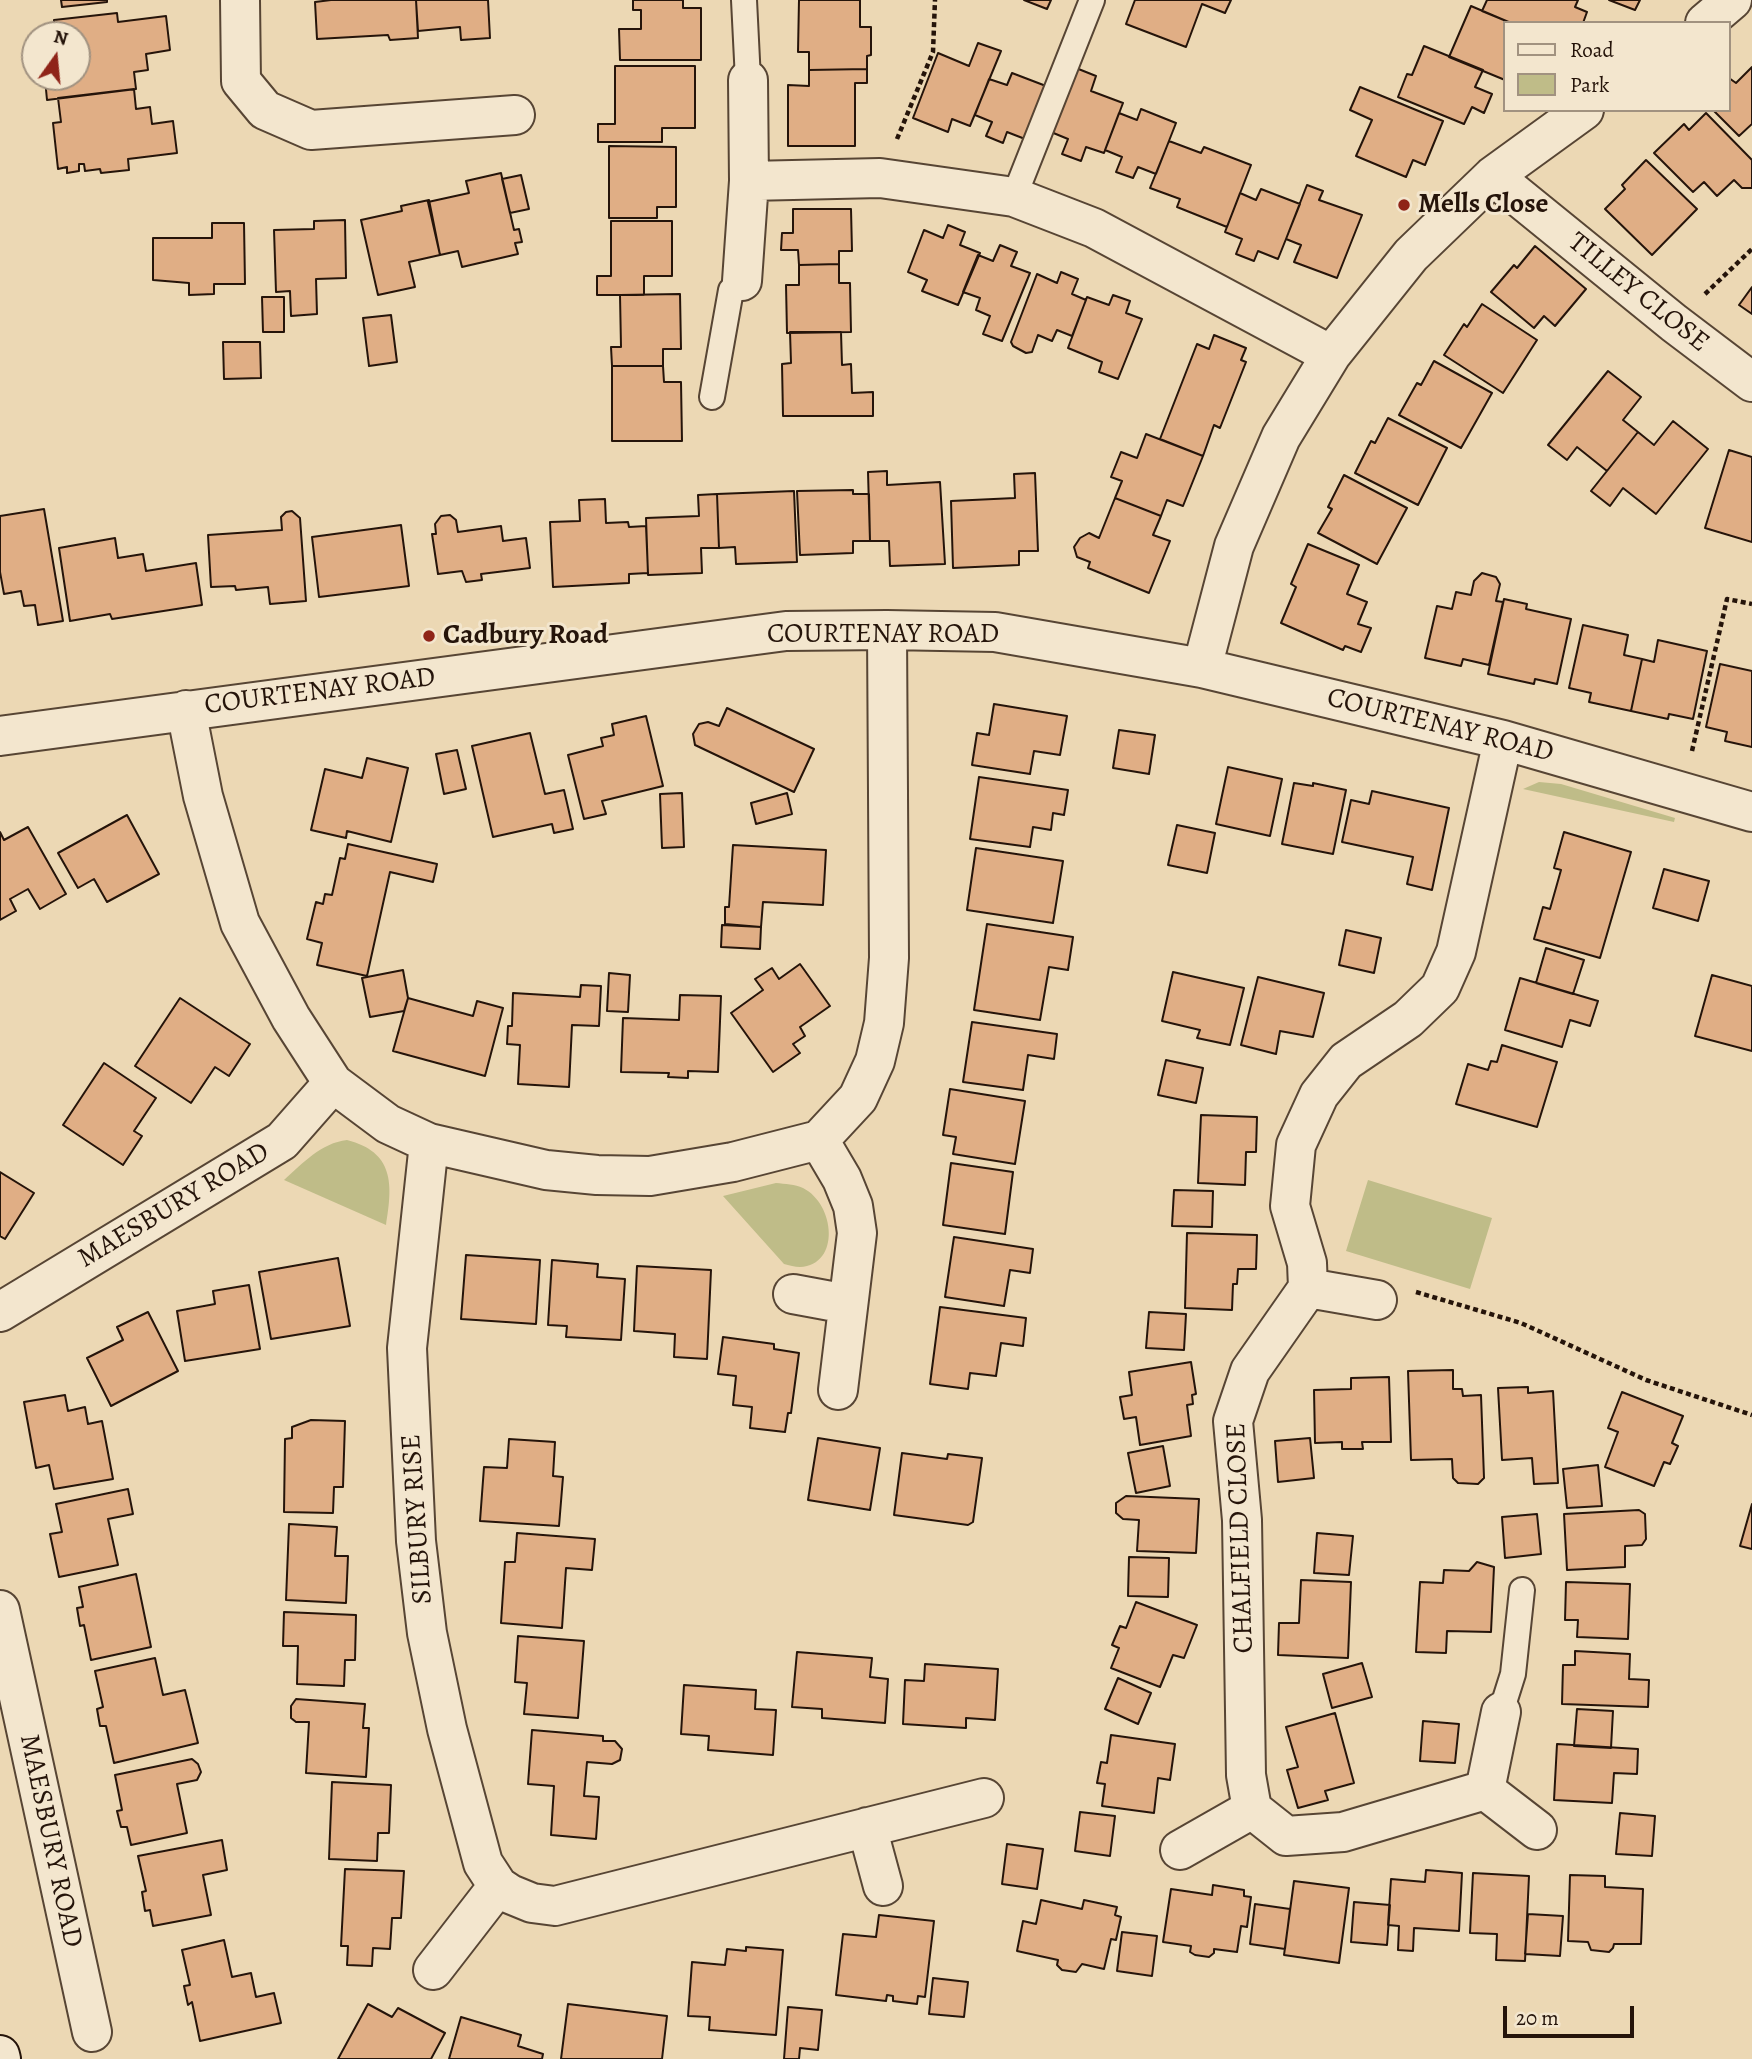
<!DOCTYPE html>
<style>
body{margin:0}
#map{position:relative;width:1752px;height:2059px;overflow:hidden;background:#ecd8b4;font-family:Alegreya,serif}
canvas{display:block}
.legend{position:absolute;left:1503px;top:21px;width:228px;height:91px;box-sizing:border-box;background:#f3e6ce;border:2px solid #a19280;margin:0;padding:9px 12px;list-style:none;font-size:21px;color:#25140a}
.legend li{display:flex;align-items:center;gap:14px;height:35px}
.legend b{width:35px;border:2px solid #a19280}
.north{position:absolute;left:21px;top:21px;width:70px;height:70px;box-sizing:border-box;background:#f3e6ce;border:2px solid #a19280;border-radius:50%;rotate:15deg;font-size:19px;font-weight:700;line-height:28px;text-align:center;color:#25140a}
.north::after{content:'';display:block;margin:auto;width:24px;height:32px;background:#8f2418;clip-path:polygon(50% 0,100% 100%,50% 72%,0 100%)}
.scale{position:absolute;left:1503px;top:2006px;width:131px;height:32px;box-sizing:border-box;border:4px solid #25140a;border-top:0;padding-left:9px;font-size:21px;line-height:24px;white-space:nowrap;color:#25140a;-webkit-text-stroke:5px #f3e6ce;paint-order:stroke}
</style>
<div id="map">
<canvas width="1752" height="2059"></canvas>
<ul class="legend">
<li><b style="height:9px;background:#f3e6ce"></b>Road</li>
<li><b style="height:19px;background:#bfbc88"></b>Park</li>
</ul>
<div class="north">N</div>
<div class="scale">20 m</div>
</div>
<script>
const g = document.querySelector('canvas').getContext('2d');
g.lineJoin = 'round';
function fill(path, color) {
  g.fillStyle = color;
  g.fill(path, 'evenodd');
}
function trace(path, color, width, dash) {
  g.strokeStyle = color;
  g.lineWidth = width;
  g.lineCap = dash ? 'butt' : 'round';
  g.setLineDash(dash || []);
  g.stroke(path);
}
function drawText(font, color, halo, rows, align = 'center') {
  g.font = font + ' Alegreya,serif';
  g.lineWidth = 6;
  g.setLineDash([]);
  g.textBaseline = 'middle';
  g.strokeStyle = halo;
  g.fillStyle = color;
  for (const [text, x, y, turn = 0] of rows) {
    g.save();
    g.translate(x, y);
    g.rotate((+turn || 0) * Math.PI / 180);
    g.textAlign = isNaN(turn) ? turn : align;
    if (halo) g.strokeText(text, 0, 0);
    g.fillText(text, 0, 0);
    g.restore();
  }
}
const green = new Path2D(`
 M1539 782 1561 784 1675 818 1674 822 1523 789Z
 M347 1140C394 1152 393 1184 386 1225L284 1180C303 1163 321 1143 347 1140Z
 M1368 1180 1492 1218 1470 1289 1346 1251Z
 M776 1183C785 1184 795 1184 803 1188 835 1204 841 1265 800 1267 795 1267 789 1265 784 1264L723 1196Z`);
const building = new Path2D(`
 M61 0H107V2L62 7Z
 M416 0H488L490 38 461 40 460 27 418 31Z
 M416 0 418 38 390 40 388 35 317 39 315 2 331 0Z
 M633 0H683V8H701V60H620L619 29H641V10H633Z
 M799 0H860V27H871V55L867 56V69L809 70V52H798Z
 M1024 0H1051L1047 9Z
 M1135 0H1231L1225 13 1202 4 1186 47 1126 24Z
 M1487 0H1578L1575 7 1587 12 1583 23H1511L1482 11Z
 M1609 0H1640L1635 10Z
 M1471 6 1511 23H1505V80L1449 57Z
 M117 13 118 22 166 16 170 50 146 54 148 70 134 72 136 89 47 100 45 79 77 77V35H56L54 20Z
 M978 43 1001 51 970 126 952 119 948 132 913 118 938 53 969 66Z
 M1424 46 1483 70 1475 87 1492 94 1484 113 1472 107 1464 124 1398 97 1407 74 1412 75Z
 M615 66H695V128H662V142H598V124H615Z
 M1752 67V124L1739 136 1713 110H1729V78L1736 83Z
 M1076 68 1096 76 1091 91 1123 103 1104 153 1086 147 1081 161 1062 154 1068 139 1051 132Z
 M867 69V83H855V146H788V85L809 86V70Z
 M1012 73 1046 86 1025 139 1007 132 1003 143 986 136 992 122 975 115 989 79 1007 85Z
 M1360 87 1443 121 1425 165 1413 160 1406 177 1356 156 1372 120 1350 110Z
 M134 89 136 109 150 107 152 124 173 121 177 153 128 159 129 170 101 173 100 169 85 171 84 164H79V171L67 173V167L58 169 53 123 61 122 58 98Z
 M1141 109 1176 123 1156 174 1138 167 1133 178 1116 172 1122 157 1105 150 1119 113 1137 120Z
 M1706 113 1752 160V188H1742L1734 180 1717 196 1704 182 1693 192 1654 153 1684 124 1689 130Z
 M1169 141 1201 153 1204 147 1251 165 1227 227 1177 207 1180 199 1150 188Z
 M609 146 676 147V207H657V218H609Z
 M1646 160 1697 209 1652 255 1605 209 1625 189 1622 185Z
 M501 173 514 230 519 229 522 242 515 243 518 254 462 267 458 251 440 255 428 202 469 193 466 181Z
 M521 175 529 209 510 213 502 179Z
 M1307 185 1323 191 1319 200 1362 215 1337 278 1294 262 1301 245 1286 239Z
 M1261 189 1300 204 1278 259 1258 251 1254 261 1236 254 1242 239 1225 232 1240 193 1256 200Z
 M429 200 440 255 409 262 415 287 378 295 361 220 402 211 401 206Z
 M793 209H851L852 251H839V264L799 265 798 250H781L782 233H793Z
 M345 220 346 278 316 279 317 314 291 316 290 291 276 292 274 230 314 229V221Z
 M611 221H672V276H644V295H597V276H611Z
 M212 223H244L245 284H214V294L189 295V283L153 280V238H212Z
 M948 225 965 232 960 245 980 253 958 305 922 291 927 280 908 272 924 230 943 238Z
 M1000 245 1017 252 1011 266 1030 273 1002 341 983 334 990 316 976 310 980 298 963 292 978 255 993 261Z
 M1535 246 1586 289 1555 326 1544 316 1534 328 1491 292 1514 265 1517 268Z
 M839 264V283H850L851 332 787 333 786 285H799V265Z
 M1061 272 1078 279 1072 294 1086 300 1072 336 1057 330 1052 341 1038 335 1032 352 1026 353 1013 346 1011 342 1037 274 1057 283Z
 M1752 287V314L1739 305Z
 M680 294 681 349H663V366H612L611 347H621L620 295Z
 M1113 295 1130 301 1126 313 1142 319 1118 379 1099 372 1102 362 1068 348 1087 297 1109 305Z
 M262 297H284V332H263Z
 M1482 304 1537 340 1503 393 1444 355 1464 324 1467 327Z
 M391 315 397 362 369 366 363 318Z
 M790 332H841L842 365 851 364 852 393 873 392V416H783L782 364 791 363Z
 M1214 335 1246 348 1241 360 1246 362 1220 428 1214 425 1203 456 1160 439 1197 344 1209 349Z
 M223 342H260L261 378 224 379Z
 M1434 361 1492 393 1461 448 1399 415 1417 383 1421 385Z
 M612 366H663L664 382H681L682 441H612Z
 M1608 371 1641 397 1623 420 1638 432 1607 471 1577 447 1567 460 1548 445Z
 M1388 418 1447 448 1418 505 1355 473 1371 441 1375 443Z
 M1673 421 1708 449 1656 514 1623 488 1610 506 1591 491 1638 432 1654 445Z
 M1146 434 1203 456 1183 506 1167 500 1161 516 1115 498 1122 481 1111 477 1121 452 1137 458Z
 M1729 450 1752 457V542L1705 528Z
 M887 471V485L940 482 945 564 890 566 889 541H870L868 472Z
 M1035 473 1038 551H1019V565L953 568 951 501 1015 498 1014 474Z
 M1344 475 1407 508 1377 564 1318 533 1332 509 1328 507Z
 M853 490V494H869L870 541H853V553L800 555 797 491Z
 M794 491 797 562 736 564 735 547 719 548 717 494Z
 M717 494 719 548H701L702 573 648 575 646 518 699 516 698 495Z
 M1115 498 1161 516 1153 535 1170 541 1149 593 1088 568 1090 562 1077 557 1074 547 1080 538 1089 533 1099 538Z
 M605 499 606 523 628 522 629 527 646 526 648 573 629 574V583L553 587 550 522 580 521 579 500Z
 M44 509 63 621 38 625 35 605 24 606 21 591 4 594 0 572V516Z
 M292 511 300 518 306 601 270 604 268 587 236 590 235 586 211 587 208 535 282 530 281 517 286 512Z
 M450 515 456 520 458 532 501 526 503 541 526 538 530 568 481 574 482 580 466 582 462 571 438 574 432 534H436L435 524 441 516Z
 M401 525 409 586 319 597 312 537Z
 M115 538 118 558 143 554 146 571 196 563 202 605 112 619 110 614 70 621 59 548Z
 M1308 544 1359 565 1347 594 1367 602 1358 624 1371 628 1361 652 1345 646 1343 650 1281 623 1296 587 1291 584Z
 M1482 573 1496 577 1500 584 1496 601 1503 602 1489 665 1463 659 1461 666 1425 658 1437 606 1452 609 1456 592 1471 595 1474 581Z
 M1504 599 1527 604 1526 609 1571 619 1557 684 1535 679 1534 684 1488 674Z
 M1583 625 1628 635 1624 655 1642 659 1631 711 1589 702 1591 693 1569 688Z
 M1658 640 1707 651 1693 719 1669 714 1668 719 1631 711 1642 659 1654 662Z
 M1720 664 1752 671V747L1725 741 1727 732 1706 727Z
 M994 704 1067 716 1060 755 1034 751 1030 774 972 765 977 733 989 735Z
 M727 708 814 749 794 792 695 745 693 734 699 724 708 722 719 726Z
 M646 716 663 786 602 801 606 814 584 819 568 755 603 746 601 738 614 735 612 724Z
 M1119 730 1155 735 1149 774 1113 768Z
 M530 733 545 794 564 790 573 829 554 833 552 824 493 837 472 746Z
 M457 750 466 789 444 794 436 754Z
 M367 758 408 768 391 842 347 831 346 838 311 830 325 769 362 778Z
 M1228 767 1282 779 1270 836 1216 824Z
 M979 777 1068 790 1064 815 1053 813 1051 830 1033 827 1030 847 970 839Z
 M1294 783 1313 786V783L1346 790 1333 854 1282 844Z
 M1372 791 1449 808 1432 890 1407 884 1413 857 1342 842 1351 800 1369 804Z
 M682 793 684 847 662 848 660 794Z
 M787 793 792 814 756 824 751 803Z
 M127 815 159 874 107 902 94 879 78 888 58 853Z
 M1177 825 1215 833 1207 873 1168 865Z
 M28 827 66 894 40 909 28 889 10 899 16 911 0 920V832L4 840Z
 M1564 832 1631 852 1600 958 1534 939 1543 907 1550 909 1561 870 1554 868Z
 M348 844 437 864 433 882 390 872 367 976 317 965 322 943 307 939 316 902 323 904 325 894 332 895 340 858 345 859Z
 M733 845 826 850 823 905 763 902 761 927 725 924V907H729Z
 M976 848 1063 861 1053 923 967 910Z
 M1664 869 1709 881 1698 921 1653 908Z
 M987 924 1073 937 1068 970 1049 967 1040 1020 974 1010Z
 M722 925 761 927 760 949 721 947Z
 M1346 930 1381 938 1374 973 1339 965Z
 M1546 948 1584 960 1573 994 1536 983Z
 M800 964 830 1006 800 1027 805 1036 793 1044 800 1053 773 1072 731 1013 763 990 755 979 772 968 779 979Z
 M403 970 408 998 404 1011 370 1017 362 978Z
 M1173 972 1244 988 1230 1045 1197 1038 1200 1030 1162 1021Z
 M609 973 630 975 628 1012 607 1011Z
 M1712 975 1752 986V1051L1695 1036Z
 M1258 977 1324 993 1313 1037 1280 1031 1276 1054 1241 1045Z
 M1520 978 1598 1001 1590 1026 1570 1020 1562 1047 1505 1030Z
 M581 985 601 986 599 1026 572 1025 569 1087 518 1084 520 1045 507 1044 508 1026H512L513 993 580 997Z
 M680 995 721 996 718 1072 688 1071V1078L668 1077 669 1073 621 1072 623 1018 679 1020Z
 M180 998 250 1044 229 1076 215 1067 191 1103 135 1066Z
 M408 998 473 1016 477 1001 503 1008 485 1076 393 1051Z
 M972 1022 1057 1034 1054 1059 1028 1055 1023 1090 963 1082Z
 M1502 1045 1557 1062 1537 1127 1456 1104 1468 1064 1488 1070 1491 1061 1497 1062Z
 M1166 1060 1203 1068 1196 1103 1158 1095Z
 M104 1063 156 1098 134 1131 142 1136 123 1165 63 1125Z
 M950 1089 1025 1101 1015 1164 953 1154 956 1137 943 1135Z
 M1201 1115 1257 1117 1256 1152H1246L1245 1185 1198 1183Z
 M951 1163 1013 1172 1005 1234 943 1225Z
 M0 1172 34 1193 5 1239 0 1236Z
 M1174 1190 1213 1191 1212 1227 1172 1226Z
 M1187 1233 1257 1235 1256 1269H1238L1237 1284H1233L1232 1310 1185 1308Z
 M954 1237 1033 1249 1030 1273 1010 1270 1004 1306 945 1297Z
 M466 1255 540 1260 536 1324 461 1319Z
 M338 1258 350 1326 271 1339 259 1272Z
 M552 1260 598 1264 597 1277 625 1279 621 1340 566 1337 567 1326 548 1325Z
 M637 1266 711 1270 707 1359 674 1357 675 1334 634 1331Z
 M249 1285 260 1349 185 1361 177 1311 215 1304 213 1291Z
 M940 1307 1026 1318 1023 1346 1001 1343 996 1376 970 1373 968 1389 930 1384Z
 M148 1312 178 1371 111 1406 87 1358 123 1340 117 1327Z
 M1149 1312 1186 1314 1184 1350 1146 1348Z
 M723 1337 774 1344V1349L799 1353 791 1413H788L785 1432 750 1428 752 1407 733 1405 736 1376 718 1374Z
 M1191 1362 1196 1394 1192 1395 1193 1404 1187 1405 1191 1436 1140 1445 1136 1417 1124 1419 1120 1397 1132 1395 1129 1372Z
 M1453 1370V1389H1462L1463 1396 1481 1395 1484 1478 1478 1484 1458 1483 1453 1478 1452 1459 1411 1460 1408 1371Z
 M1389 1377 1391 1442H1362L1363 1449H1342V1442L1315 1443 1314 1390 1351 1389V1378Z
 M1528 1387V1393L1553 1391 1558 1483 1534 1484 1532 1458 1502 1460 1498 1388Z
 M1622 1392 1683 1416 1672 1443 1678 1446 1670 1464 1664 1462 1654 1486 1605 1467 1618 1432 1608 1428Z
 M65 1395 68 1411 85 1407 88 1424 102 1421 113 1479 54 1489 49 1465 36 1468 24 1402Z
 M311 1420 345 1421 343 1487H334L333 1513 284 1512 285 1439 292 1438V1427Z
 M818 1438 880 1448 870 1510 808 1500Z
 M1310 1438 1314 1478 1278 1482 1275 1441Z
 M509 1439 555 1442 553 1476 563 1477 559 1526 480 1521 484 1467 507 1468Z
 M1163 1446 1170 1486 1136 1493 1128 1453Z
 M902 1453 947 1459 948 1454 982 1458 973 1522 968 1525 894 1515Z
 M1598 1465 1602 1506 1567 1508 1563 1469Z
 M128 1489 133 1514 108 1519 118 1565 59 1577 50 1534 62 1532 56 1504Z
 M1126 1496 1199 1499 1196 1553 1137 1551 1139 1520 1123 1519 1116 1513V1503Z
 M1752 1504V1549L1740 1546Z
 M1639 1510 1645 1514 1646 1539 1642 1545 1625 1546V1567L1567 1570 1564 1514Z
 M1537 1514 1541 1554 1505 1558 1502 1517Z
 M289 1524 337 1527 335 1556H348L346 1603 286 1600Z
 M517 1533 595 1539 592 1570 566 1568 562 1628 501 1623 505 1562H515Z
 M1317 1533 1353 1536 1349 1575 1314 1573Z
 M1129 1557 1169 1558 1168 1597 1128 1596Z
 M1477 1562 1494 1567 1491 1632 1447 1631 1446 1653 1416 1652 1420 1582 1443 1583 1444 1570 1469 1571Z
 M136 1574 151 1647 91 1660 84 1625 80 1626 77 1608 83 1607 79 1587Z
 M1301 1580 1351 1582 1348 1658 1278 1655 1279 1623H1299Z
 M1566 1582 1630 1584 1628 1639 1577 1637 1578 1620H1565Z
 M1136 1602 1197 1625 1184 1658 1173 1655 1160 1687 1111 1668 1119 1648 1112 1645 1120 1626 1126 1628Z
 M284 1612 356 1615 355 1660H345L344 1686 297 1684 298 1646H283Z
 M518 1636 584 1641 578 1718 524 1714 527 1683 515 1682Z
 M1575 1651 1630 1654 1629 1679 1649 1680 1648 1707 1562 1704 1563 1665H1575Z
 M797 1652 872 1658 870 1677 888 1679 885 1723 822 1718V1709L792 1707Z
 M155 1658 163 1695 185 1690 198 1743 114 1763 106 1726H100L97 1709 103 1707 95 1671Z
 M1362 1663 1372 1697 1332 1708 1323 1674Z
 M925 1664 998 1669 995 1720 966 1718V1728L903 1724 905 1680 924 1681Z
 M1118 1678 1151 1693 1138 1724 1105 1709Z
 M684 1685 756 1690 755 1709 776 1710 773 1755 708 1750 709 1736 681 1734Z
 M296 1699 365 1704 363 1728H369L366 1777 306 1773 309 1722H296L291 1718V1706Z
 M1577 1709 1613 1711 1611 1748 1574 1746Z
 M1335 1713 1354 1783 1325 1791 1328 1800 1298 1808 1287 1770 1298 1767 1286 1727Z
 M1423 1721 1459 1724 1455 1763 1420 1761Z
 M532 1730 603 1736V1741H615L622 1749 620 1760 612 1764 587 1762 584 1796 599 1797 596 1839 551 1835 554 1786 528 1784Z
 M1111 1735 1175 1744 1170 1780 1158 1778 1154 1813 1102 1806 1105 1784 1097 1783 1101 1762 1107 1763Z
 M1557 1744 1638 1749 1637 1774 1614 1773 1612 1803 1554 1800Z
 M192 1759 198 1764 201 1772 197 1780 177 1784 187 1833 131 1845 127 1827H121L117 1811 122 1810 115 1775Z
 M332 1782 391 1785 389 1833H378L377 1861 329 1859Z
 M1080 1812 1115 1816 1110 1856 1075 1851Z
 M1620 1813 1655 1816 1652 1856 1616 1854Z
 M222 1840 227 1870 203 1875 211 1915 153 1926 150 1910 145 1911 142 1892 146 1891 138 1856Z
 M1007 1844 1043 1849 1037 1889 1002 1884Z
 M345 1869 404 1871 401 1918H392L390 1949 373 1948 372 1966 347 1965 348 1946H341Z
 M1426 1870 1462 1873 1459 1931 1414 1928 1413 1951 1398 1950 1399 1926 1388 1925 1391 1879 1425 1882Z
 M1473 1873 1529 1876 1525 1961 1496 1960 1497 1934 1470 1933Z
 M1570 1875 1605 1876V1887L1643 1889 1641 1944H1614L1613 1948 1609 1952 1591 1950 1588 1942 1568 1941Z
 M1294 1881 1349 1888 1339 1963 1284 1955Z
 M1213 1885 1244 1890V1896L1251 1897 1247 1927 1241 1926 1237 1952 1214 1949V1953L1209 1957 1195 1955 1190 1952 1191 1946 1163 1942 1171 1889 1212 1895Z
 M1041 1900 1082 1909 1084 1900 1117 1907 1115 1915 1121 1917 1116 1940 1111 1939 1104 1969 1082 1964 1076 1972 1062 1970 1057 1965 1058 1960 1017 1951 1023 1921 1036 1924Z
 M1354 1902 1390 1905 1387 1945 1351 1942Z
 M1255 1904 1290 1909 1285 1949 1250 1944Z
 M1528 1914 1563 1916 1560 1956 1525 1954Z
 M879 1915 934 1921 925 1997 918 1996 917 2004 893 2001V1996L887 1995 886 2001 836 1995 843 1934 876 1937Z
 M1122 1932 1157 1936 1152 1976 1117 1971Z
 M224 1940 232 1977 251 1973 256 1997 274 1993 281 2023 200 2041 192 2002 188 2005 184 1986 190 1985 182 1950Z
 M746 1947 783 1950 776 2035 709 2030 710 2017 688 2016 692 1962 725 1965 727 1949 746 1951Z
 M933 1978 968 1982 964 2017 929 2014Z
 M368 2004 392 2017 398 2008 445 2033 431 2059H338Z
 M568 2004 667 2016 662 2059H561Z
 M788 2007 822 2010 818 2050 800 2048 799 2059H784Z
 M461 2017 521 2035 518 2046 543 2054 542 2059H449Z`);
const path = new Path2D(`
 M897 139 933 52 935 0
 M1705 294 1752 249
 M1692 751 1727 599 1752 604
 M1416 1292 1521 1323 1646 1380 1752 1415`);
const lane = new Path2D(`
 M744 0 748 80
 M1014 197 1092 0
 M712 397 731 290 742 281
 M1501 1712 1513 1674 1522 1590`);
const street = new Path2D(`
 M240 0 241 81 265 110 311 130 515 115
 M1705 23 1732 0
 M1493 176 1674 323 1752 382
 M749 181 880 178 1014 197 1094 228 1331 355
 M742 281 749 181 748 80
 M1202 668 1234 546 1281 437 1331 355 1411 255 1493 176 1584 110
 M186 710 203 796 240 923 291 1018 333 1083 388 1124 429 1143 546 1170 597 1175 650 1176 733 1162 819 1140 858 1098 875 1061 884 1023 889 958 887 630
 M0 736 786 631 887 630 995 632 1202 668 1503 740 1752 812
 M819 1140 842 1179 853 1206 857 1233 838 1390
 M429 1143 407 1348 416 1541 427 1633 447 1729 483 1863 498 1886 510 1894 532 1903 555 1906 984 1798
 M1308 1288 1377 1300
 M793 1294 847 1304
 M0 1312 282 1141 333 1083
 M0 1610 92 2032
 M1501 1712 1485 1790 1343 1832 1286 1836 1252 1809 1246 1775 1242 1520 1233 1421 1250 1371 1308 1288 1307 1263 1290 1206 1296 1145 1319 1095 1346 1061 1408 1019 1440 988 1456 952 1503 740
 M1485 1790 1537 1830
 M867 1827 883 1886
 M1180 1850 1252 1809
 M433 1970 498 1886`);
const secondary = new Path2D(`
 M0 2055 1 2059`);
const markers = [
 [1404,205,7,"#8f2418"],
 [429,636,7,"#8f2418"]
];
const poiNames = [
 ["Mells Close",1418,205],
 ["Cadbury Road",443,636]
];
const streetNames = [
 ["TILLEY CLOSE",1638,293,39],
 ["COURTENAY ROAD",883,635],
 ["COURTENAY ROAD",320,692,-7],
 ["COURTENAY ROAD",1440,726,14],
 ["MAESBURY ROAD",174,1206,-31],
 ["SILBURY RISE",418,1519,-94],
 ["CHALFIELD CLOSE",1241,1538,-92],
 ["MAESBURY ROAD",50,1841,78]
];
fill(green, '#bfbc88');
fill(building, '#e0ae85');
trace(building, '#25140a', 2);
trace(lane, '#574534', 28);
trace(street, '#574534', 42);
trace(secondary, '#25140a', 42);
trace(path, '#25140a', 4.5, [5, 3.5]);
trace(lane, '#f3e6ce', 24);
trace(street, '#f3e6ce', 38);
trace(secondary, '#f3e6ce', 38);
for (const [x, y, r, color] of markers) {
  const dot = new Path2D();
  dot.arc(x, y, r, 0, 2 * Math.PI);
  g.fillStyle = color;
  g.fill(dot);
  trace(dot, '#f3e6ce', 2.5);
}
drawText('bold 28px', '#25140a', '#f3e6ce', poiNames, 'left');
drawText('28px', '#25140a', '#f3e6ce', streetNames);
</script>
